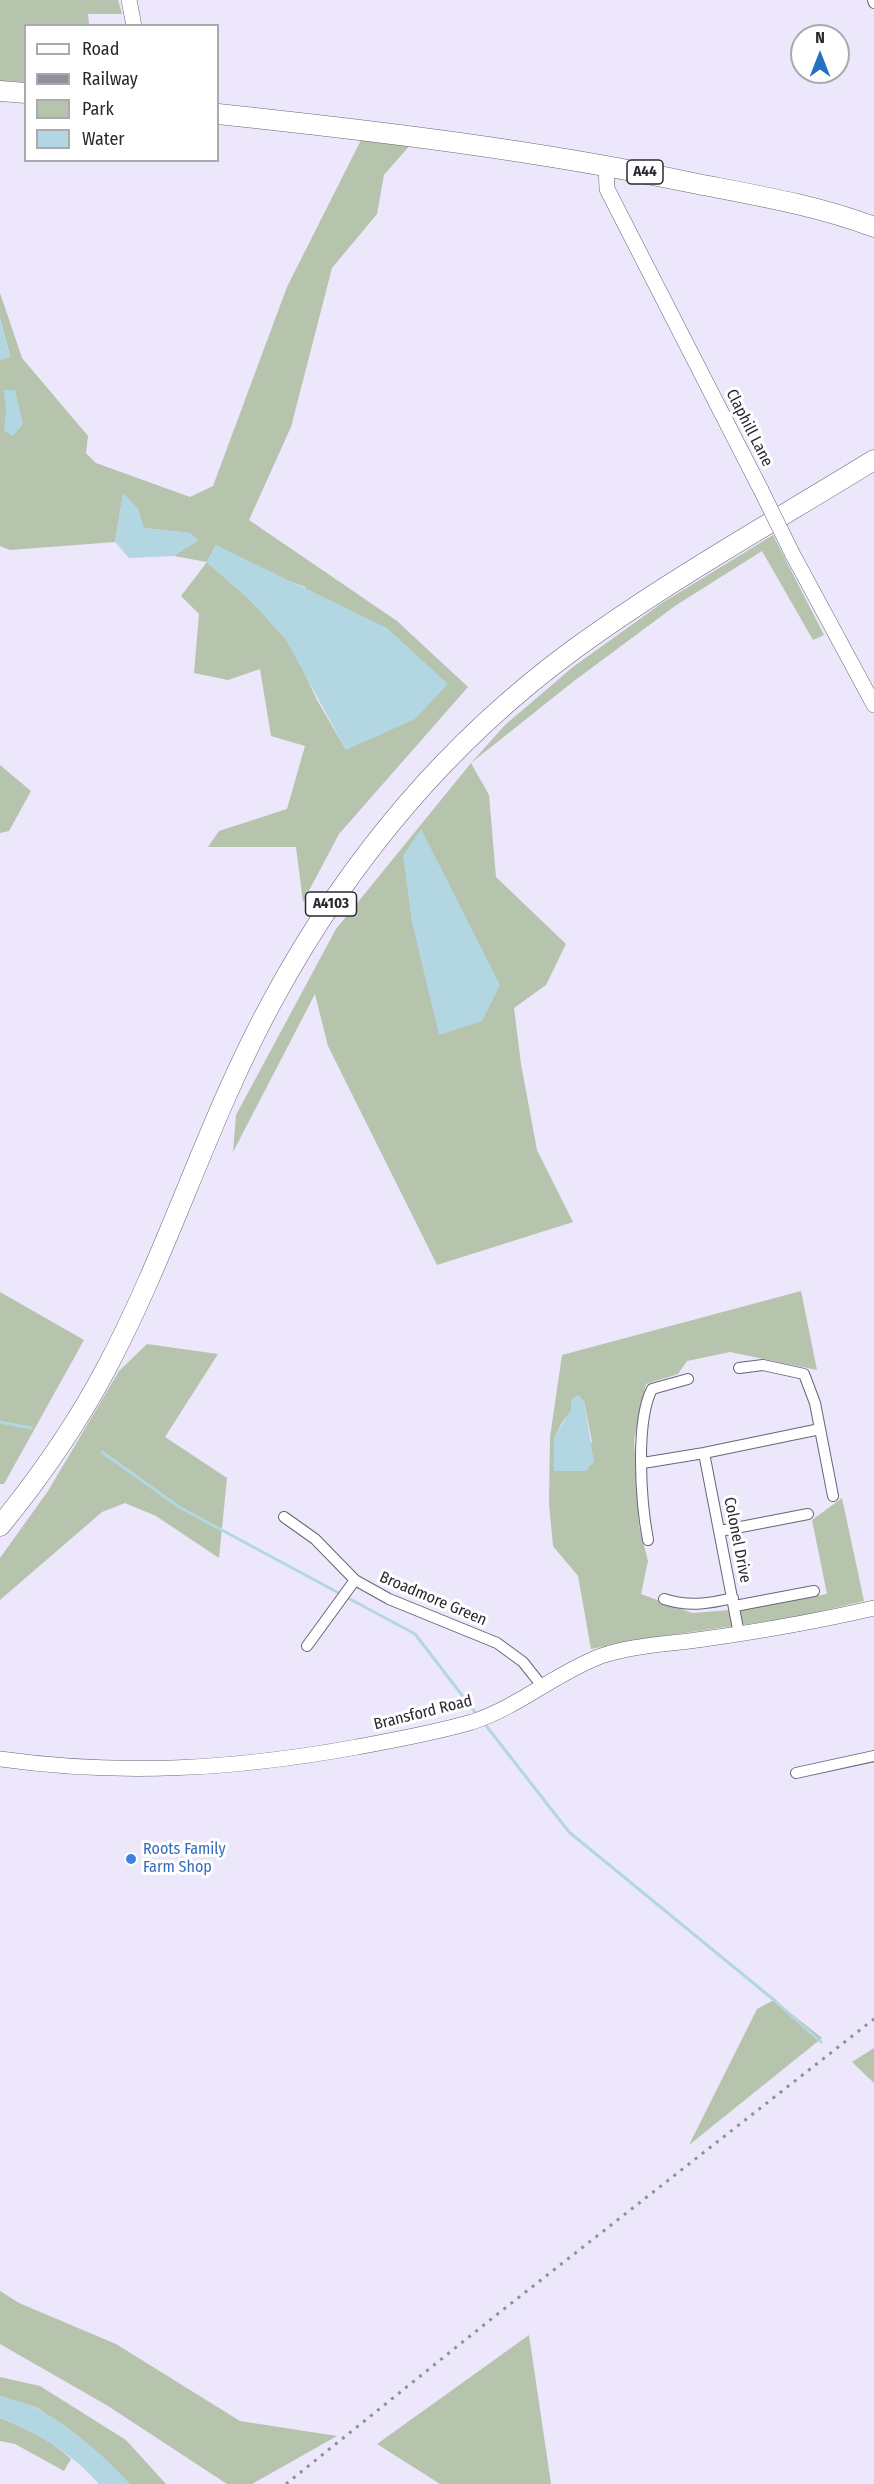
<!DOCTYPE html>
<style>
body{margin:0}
#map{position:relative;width:874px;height:2484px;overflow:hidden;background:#ece7fb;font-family:"Fira Sans Condensed",sans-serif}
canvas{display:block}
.legend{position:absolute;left:24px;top:24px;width:195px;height:138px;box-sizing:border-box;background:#fff;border:2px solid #aaa9ac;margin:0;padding:8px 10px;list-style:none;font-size:18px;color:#2b2930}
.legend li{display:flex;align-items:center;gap:12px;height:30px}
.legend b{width:30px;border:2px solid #aaa9ac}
.north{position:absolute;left:790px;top:24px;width:60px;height:60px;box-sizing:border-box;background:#fff;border:2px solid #aaa9ac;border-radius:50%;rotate:0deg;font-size:16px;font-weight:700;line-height:24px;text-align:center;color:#2b2930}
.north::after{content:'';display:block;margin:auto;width:21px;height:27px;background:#2571c1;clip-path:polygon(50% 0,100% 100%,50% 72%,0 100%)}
</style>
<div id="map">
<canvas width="874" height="2484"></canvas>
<ul class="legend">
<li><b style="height:8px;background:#fff"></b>Road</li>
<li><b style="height:8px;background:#928f9d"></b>Railway</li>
<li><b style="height:16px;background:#b6c3ad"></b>Park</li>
<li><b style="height:16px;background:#b3d7e2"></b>Water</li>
</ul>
<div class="north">N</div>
</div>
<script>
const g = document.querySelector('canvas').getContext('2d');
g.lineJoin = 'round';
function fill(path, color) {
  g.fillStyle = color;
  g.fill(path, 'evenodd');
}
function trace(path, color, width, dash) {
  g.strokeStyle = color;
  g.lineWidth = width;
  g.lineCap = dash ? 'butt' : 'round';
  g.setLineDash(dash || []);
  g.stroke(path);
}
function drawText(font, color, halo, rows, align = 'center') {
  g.font = font + ' "Fira Sans Condensed",sans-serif';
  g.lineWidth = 6;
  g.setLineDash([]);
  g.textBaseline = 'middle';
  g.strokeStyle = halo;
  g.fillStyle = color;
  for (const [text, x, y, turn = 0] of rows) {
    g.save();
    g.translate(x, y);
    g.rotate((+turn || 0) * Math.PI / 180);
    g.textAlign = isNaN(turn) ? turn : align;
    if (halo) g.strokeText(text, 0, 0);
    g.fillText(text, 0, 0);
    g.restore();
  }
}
const green = new Path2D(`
 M0 0H118L122 14H88L89 25 26 26 25 82 0 81Z
 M361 140 411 144 384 175 377 214 332 268 291 427 249 520 397 621 468 687 339 834 303 902 296 847H208L219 831 287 809 305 746 271 736 260 669 228 680 194 673 199 614 181 596 207 562 174 556 197 540 190 533 143 528 138 509 123 494 115 542 10 550 0 546V360L10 356 0 318V293L22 358 88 436 86 453 96 463 190 497 213 486 287 287ZM216 545 270 574 305 587 346 750 317 700 292 646 251 601 207 562Z
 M773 535 824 635 813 640 762 551 675 606 574 681 471 763 489 795 496 877 566 944 546 985 514 1008 521 1064 537 1150 573 1222 437 1265 328 1046 315 994 233 1152 236 1115 336 929 471 763 505 725 573 667 662 603Z
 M0 765 31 791 9 831 0 833Z
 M801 1291 817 1370 730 1352 687 1361 678 1374 646 1384 634 1440 639 1526 648 1561 641 1594 692 1613 744 1609 827 1594 812 1520 842 1498 864 1601 797 1617 636 1640 591 1649 578 1576 553 1546 549 1504 550 1437 562 1355ZM584 1401 592 1442 554 1471C554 1437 554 1423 584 1401Z
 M0 1292 84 1340 4 1484H0Z
 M147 1344 218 1354 165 1437 227 1478 219 1558 156 1516 125 1503 102 1512 0 1600V1558L48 1491 119 1371Z
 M774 2000 822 2038 689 2145 757 2009Z
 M874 2048V2083L852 2062Z
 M0 2291 19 2303 116 2344 240 2421 337 2436 252 2484H227L108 2406 0 2344Z
 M529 2335 551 2484H440L377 2444Z
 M0 2377 40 2386 126 2440 166 2484H129L38 2408 0 2396Z
 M0 2418C25 2428 51 2440 71 2459L64 2471 15 2444 0 2441Z`);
const water = new Path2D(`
 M0 318 10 357 0 360Z
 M4 390H15L23 424 13 436 4 431 6 410Z
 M123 493 138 509 144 528 190 533 198 541 174 556 129 558 115 542Z
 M216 545 387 628 448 684 415 719 346 750 286 640 251 601 207 562Z
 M421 829 500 985 482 1021 439 1035 412 922 403 856Z
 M578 1395 584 1401 594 1462 586 1471H554V1437L571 1410V1400Z
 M0 2396C13 2400 28 2403 40 2410 74 2429 104 2456 130 2484H99C73 2454 37 2432 0 2418Z`);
const stream = new Path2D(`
 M0 1422 31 1428
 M102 1452 179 1507 415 1634 478 1716
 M484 1723 569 1832 774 2000 821 2042`);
const street = new Path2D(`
 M873 0 874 3
 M739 1368 763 1365 804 1374 815 1403 833 1496
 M704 1453 739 1634
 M643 1463 704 1453 820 1429
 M284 1517 315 1539 355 1580 389 1599 497 1643 523 1662 542 1686
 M720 1531 808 1514
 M648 1540C641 1503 635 1422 652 1389L688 1379
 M664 1599C689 1607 707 1604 733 1598
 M735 1606 814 1591
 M307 1646 355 1580
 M796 1773 874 1756`);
const secondary = new Path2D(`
 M129 0 134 26
 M606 164 607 189 761 490
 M792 553 874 705
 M0 1759C121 1776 237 1769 357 1747 395 1740 434 1733 472 1722 518 1707 556 1673 601 1656 633 1645 671 1644 704 1639 761 1631 818 1621 874 1608`);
const highway = new Path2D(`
 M0 91 26 93
 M218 114C377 131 536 150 693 183 754 195 816 205 874 227
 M0 1526C40 1477 77 1424 107 1367 170 1248 209 1116 274 998 348 862 448 742 573 650 669 580 773 522 874 460`);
const rail = new Path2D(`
 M286 2484 495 2316 874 2019`);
const secondaryBridge = new Path2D(`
 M761 490 792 553`);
const markers = [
 [131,1859,6,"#3f7fe0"]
];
const shields = [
 [645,172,36],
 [331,904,51]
];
const shieldNames = [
 ["A44",645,172],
 ["A4103",331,904]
];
const streetNames = [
 ["Claphill Lane",749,428,63],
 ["Colonel Drive",737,1540,79],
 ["Broadmore Green",433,1599,23],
 ["Bransford Road",423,1713,-14]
];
const shopNames = [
 ["Roots Family",143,1850],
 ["Farm Shop",143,1868]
];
fill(green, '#b6c3ad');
fill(water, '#b3d7e2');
trace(stream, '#b3d7e2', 3);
trace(street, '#6a6577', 12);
trace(secondary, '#6a6577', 16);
trace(highway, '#6a6577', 21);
trace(street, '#fff', 10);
trace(secondary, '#fff', 15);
trace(highway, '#fff', 20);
trace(rail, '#928f9d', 3, [3, 6]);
trace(secondaryBridge, '#6a6577', 16, []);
trace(secondaryBridge, '#fff', 15);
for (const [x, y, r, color] of markers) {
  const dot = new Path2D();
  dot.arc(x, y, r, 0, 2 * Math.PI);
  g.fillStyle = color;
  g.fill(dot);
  trace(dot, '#fff', 2);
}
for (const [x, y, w] of shields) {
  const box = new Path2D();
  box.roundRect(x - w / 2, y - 12, w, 24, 4.5);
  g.fillStyle = '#fff';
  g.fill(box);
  trace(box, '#2b2930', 1.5);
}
drawText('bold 15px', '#2b2930', null, shieldNames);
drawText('16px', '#2b2930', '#fff', streetNames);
drawText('16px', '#366cbe', '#fff', shopNames, 'left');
</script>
